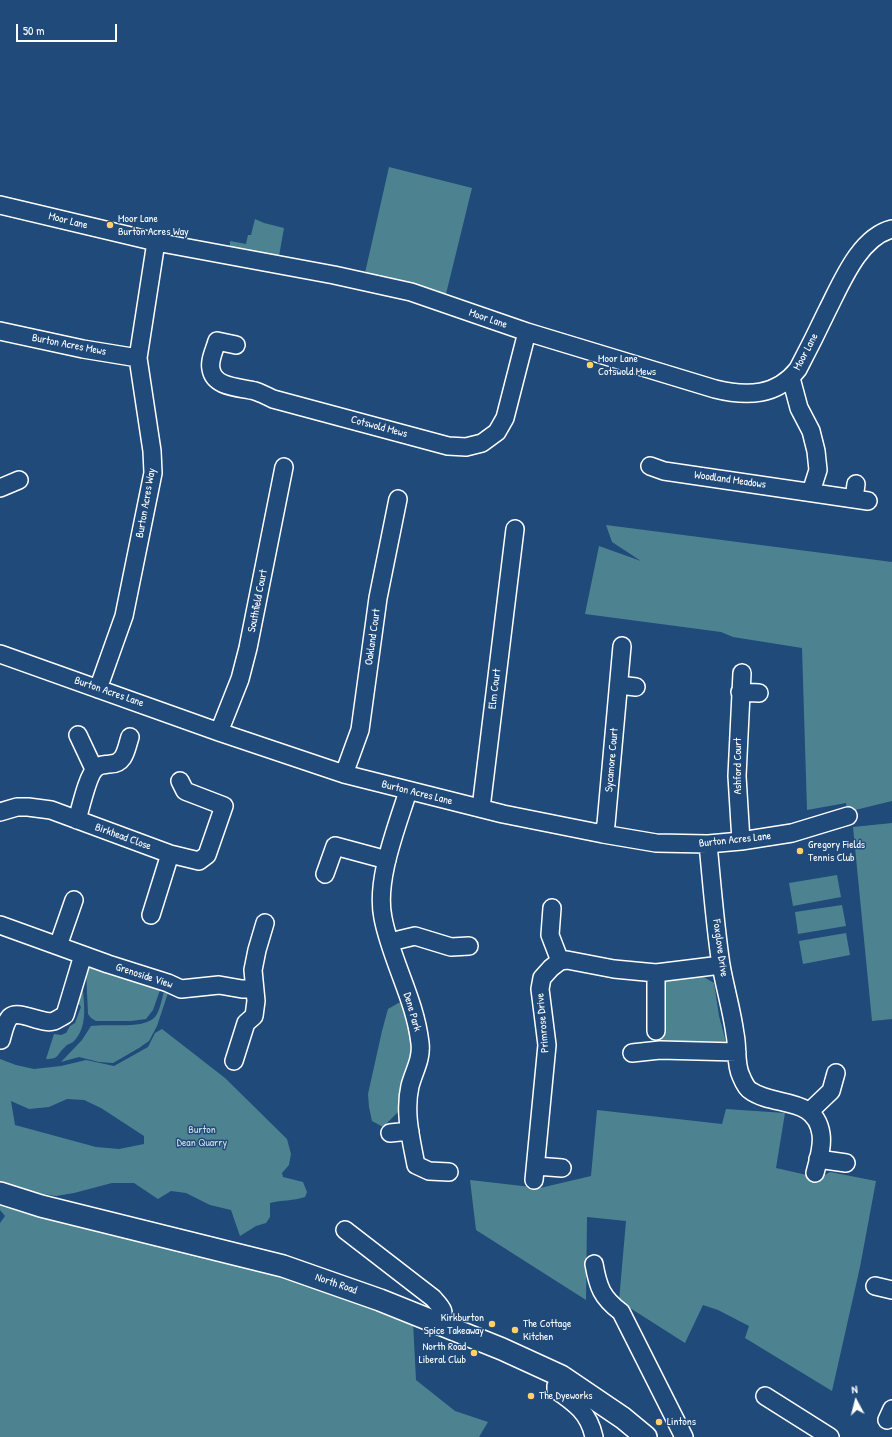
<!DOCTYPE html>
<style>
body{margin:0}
#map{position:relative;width:892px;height:1437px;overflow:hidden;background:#1f4a7a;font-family:"Patrick Hand",sans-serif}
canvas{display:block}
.north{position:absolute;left:836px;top:1381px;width:40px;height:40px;-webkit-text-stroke:3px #1f4a7a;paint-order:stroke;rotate:353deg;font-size:11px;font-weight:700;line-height:16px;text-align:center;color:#fff}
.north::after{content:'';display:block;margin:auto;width:14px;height:18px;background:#fff;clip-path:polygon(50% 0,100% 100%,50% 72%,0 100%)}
.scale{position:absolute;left:16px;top:24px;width:101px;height:18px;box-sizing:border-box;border:2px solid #fff;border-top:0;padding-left:5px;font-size:12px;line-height:14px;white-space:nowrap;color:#fff;-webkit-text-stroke:3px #1f4a7a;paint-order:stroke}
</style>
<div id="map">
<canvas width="892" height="1437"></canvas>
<div class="north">N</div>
<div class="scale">50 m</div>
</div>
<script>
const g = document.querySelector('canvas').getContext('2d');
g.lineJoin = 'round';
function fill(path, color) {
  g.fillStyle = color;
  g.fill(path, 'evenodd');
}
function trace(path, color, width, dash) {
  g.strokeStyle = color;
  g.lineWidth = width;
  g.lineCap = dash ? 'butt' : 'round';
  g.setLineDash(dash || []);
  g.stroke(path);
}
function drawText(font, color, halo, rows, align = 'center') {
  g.font = font + ' "Patrick Hand",sans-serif';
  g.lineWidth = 3;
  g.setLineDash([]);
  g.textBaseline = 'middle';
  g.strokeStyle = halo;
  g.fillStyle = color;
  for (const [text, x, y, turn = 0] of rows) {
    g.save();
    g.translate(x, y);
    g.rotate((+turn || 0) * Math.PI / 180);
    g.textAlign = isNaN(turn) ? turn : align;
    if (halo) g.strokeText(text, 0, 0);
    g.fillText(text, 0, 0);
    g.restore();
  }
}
const green = new Path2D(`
 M389 167 472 188 446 294 365 273Z
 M255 219 264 223 284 228 279 256 230 247V241L246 244 248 235H251Z
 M606 525 892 562V801L847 812 846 803 807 810 802 648 733 637 721 632 585 614 599 546 641 561 612 542Z
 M892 823V1019L872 1021 853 827Z
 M837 875 841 897 793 906 789 883Z
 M842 905 846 926 798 934 795 912Z
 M846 933 850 955 803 964 799 941Z
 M89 967 155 986 160 990 153 1010 146 1019 131 1021H96L91 1018 88 1014 86 970Z
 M704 977 714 983 719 1016 726 1042 659 1041 660 980Z
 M82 979C83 1000 90 1026 73 1042 70 1044 67 1044 65 1047 56 1055 60 1059 46 1059L54 1034 61 1035 66 1033 70 1026 75 1023 81 1007 77 1001Z
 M169 990 157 1026 149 1041 139 1048 113 1063 99 1062 79 1057 61 1062 82 1040 91 1026C109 1023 143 1030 155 1017 160 1011 162 998 164 991Z
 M402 1001 417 1048 401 1109 383 1127 372 1121 369 1107 368 1094 382 1031 388 1009Z
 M162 1029 225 1078 287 1139 291 1154 289 1165 282 1173 283 1177 303 1182 307 1192 305 1197C293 1201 282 1200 270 1203V1217L266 1223 256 1226 240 1236 231 1210 210 1205 186 1193 171 1191 158 1199 134 1183H112L74 1193 56 1196 20 1190 0 1184V1059L16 1065 34 1069 61 1066 86 1060 114 1066 148 1047 155 1033ZM67 1099 84 1100 101 1108 144 1136V1144L119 1149 96 1147 15 1125 11 1101 29 1109 49 1107Z
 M726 1109 785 1113 776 1168 820 1178 830 1172 876 1181 860 1267 832 1391 745 1338 749 1326 718 1310 703 1305 685 1343 619 1301 626 1221 587 1217 586 1300 476 1230 470 1180 540 1188 591 1176 597 1110 722 1124Z
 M0 1203 285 1275 413 1322 416 1380 455 1411 488 1422 479 1437H0V1223L5 1216 0 1210Z`);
const minor = new Path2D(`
 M0 205 156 242 334 275 411 292 527 332 715 389C747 397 777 396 798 369 808 350 818 330 827 311 841 284 859 237 892 229
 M0 331 83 349 138 358
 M236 345 217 341C215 349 209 360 211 369 214 388 240 387 255 391 261 393 267 396 273 399L448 446 466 447 482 443 497 432 505 418 527 332
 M791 378 799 408 811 431 816 451 818 470 811 492
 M650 466 664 471 868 501
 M0 488 19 480
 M854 499 856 484
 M0 654 219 732 344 774 503 814 603 834 656 843 708 844 741 841 792 833 848 816
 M619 685 636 687
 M98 689 124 616 153 473 152 451 138 358 156 242
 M740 692 759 693
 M219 732 240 679 248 648 284 467
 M78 735 94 769
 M344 774 360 730 378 598 398 499
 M408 791C397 827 375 880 383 918 391 960 415 999 420 1043 422 1059 414 1071 410 1086 404 1112 411 1139 416 1165L429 1171 449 1172
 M481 808 515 529
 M0 812 17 807H28L51 810 170 854 199 861 207 855 224 806 185 791 180 781
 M77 820C80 810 88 774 96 768 100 764 105 765 110 764 125 764 126 749 130 737
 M603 834 606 824 622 646
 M741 841 737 776 742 673
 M708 844C712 885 715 925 721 965 725 988 732 1011 735 1034 738 1047 735 1064 741 1076 743 1081 747 1089 751 1091 774 1107 816 1096 821 1134 823 1146 818 1161 815 1173
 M325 874 335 846 387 860
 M552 908 550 935 560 961
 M151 915 170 854
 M0 925 108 964 168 983 181 989 219 985 242 989H254
 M390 942 415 936 451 947 469 946
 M58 946 74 900
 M656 1031V973
 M1 1040C3 1034 5 1022 10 1017 19 1009 42 1025 54 1021 57 1020 61 1017 65 1015L83 955
 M632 1053 660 1050 737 1052
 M234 1061 246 1023 254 1016 256 1001 253 970 257 950 265 923
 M809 1112 831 1091 836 1073
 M390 1133 410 1131
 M818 1159 846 1163
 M536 1166 562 1168
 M534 1180 547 1045 540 989 542 978 551 968 560 961 567 960 614 969 656 973 721 965
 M345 1230 433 1298C443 1309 445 1310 442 1325
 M594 1264C598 1287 602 1298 621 1312L684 1437
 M875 1286 892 1290
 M561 1376 556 1386V1390C575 1403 589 1413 594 1437
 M765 1396 830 1437
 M887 1420 892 1409`);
const major = new Path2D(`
 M0 1193 41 1206 283 1266 380 1300 502 1349 561 1376 623 1418 646 1437`);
const markers = [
 [110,225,4,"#ffd166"],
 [590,365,4,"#ffd166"],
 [800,851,4,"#ffd166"],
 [492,1324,4,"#ffd166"],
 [515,1330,4,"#ffd166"],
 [474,1353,4,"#ffd166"],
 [531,1396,4,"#ffd166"],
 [659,1422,4,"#ffd166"]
];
const poiNames = [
 ["Moor Lane",118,219],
 ["Burton Acres Way",118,232],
 ["Moor Lane",598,359],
 ["Cotswold Mews",598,372],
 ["Gregory Fields",808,845],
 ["Tennis Club",808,858],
 ["Kirkburton",484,1318,"right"],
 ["Spice Takeaway",484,1331,"right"],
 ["The Cottage",523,1324],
 ["Kitchen",523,1337],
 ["North Road",466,1347,"right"],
 ["Liberal Club",466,1360,"right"],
 ["The Dyeworks",539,1396],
 ["Lintons",667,1422]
];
const streetNames = [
 ["Moor Lane",68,221,14],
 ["Moor Lane",488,319,19],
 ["Burton Acres Mews",69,345,11],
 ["Moor Lane",806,352,-62],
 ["Cotswold Mews",379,427,15],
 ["Woodland Meadows",730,480,8],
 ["Burton Acres Way",146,503,-80],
 ["Southfield Court",258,601,-79],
 ["Oakland Court",373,637,-82],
 ["Elm Court",495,689,-83],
 ["Burton Acres Lane",109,692,19],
 ["Sycamore Court",612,760,-85],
 ["Ashford Court",738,766,-90],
 ["Burton Acres Lane",417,793,14],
 ["Birkhead Close",123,837,20],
 ["Burton Acres Lane",735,840,-6],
 ["Foxglove Drive",720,948,82],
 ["Grenoside View",144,976,18],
 ["Dene Park",412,1012,74],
 ["Primrose Drive",543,1023,-95],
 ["North Road",336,1284,19]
];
const parkNames = [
 ["Burton",202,1130],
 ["Dean Quarry",202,1143]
];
fill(green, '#4d8391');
trace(minor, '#fff', 20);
trace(major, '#fff', 24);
trace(minor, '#1f4a7a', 17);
trace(major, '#1f4a7a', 21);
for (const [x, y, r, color] of markers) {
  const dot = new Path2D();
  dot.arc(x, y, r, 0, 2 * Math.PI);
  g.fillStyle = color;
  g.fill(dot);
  trace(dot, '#1f4a7a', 1.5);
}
drawText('11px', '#fff', '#1f4a7a', poiNames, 'left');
drawText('11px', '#fff', '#1f4a7a', streetNames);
drawText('11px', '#d2e0e4', '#1f4a7a', parkNames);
</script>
